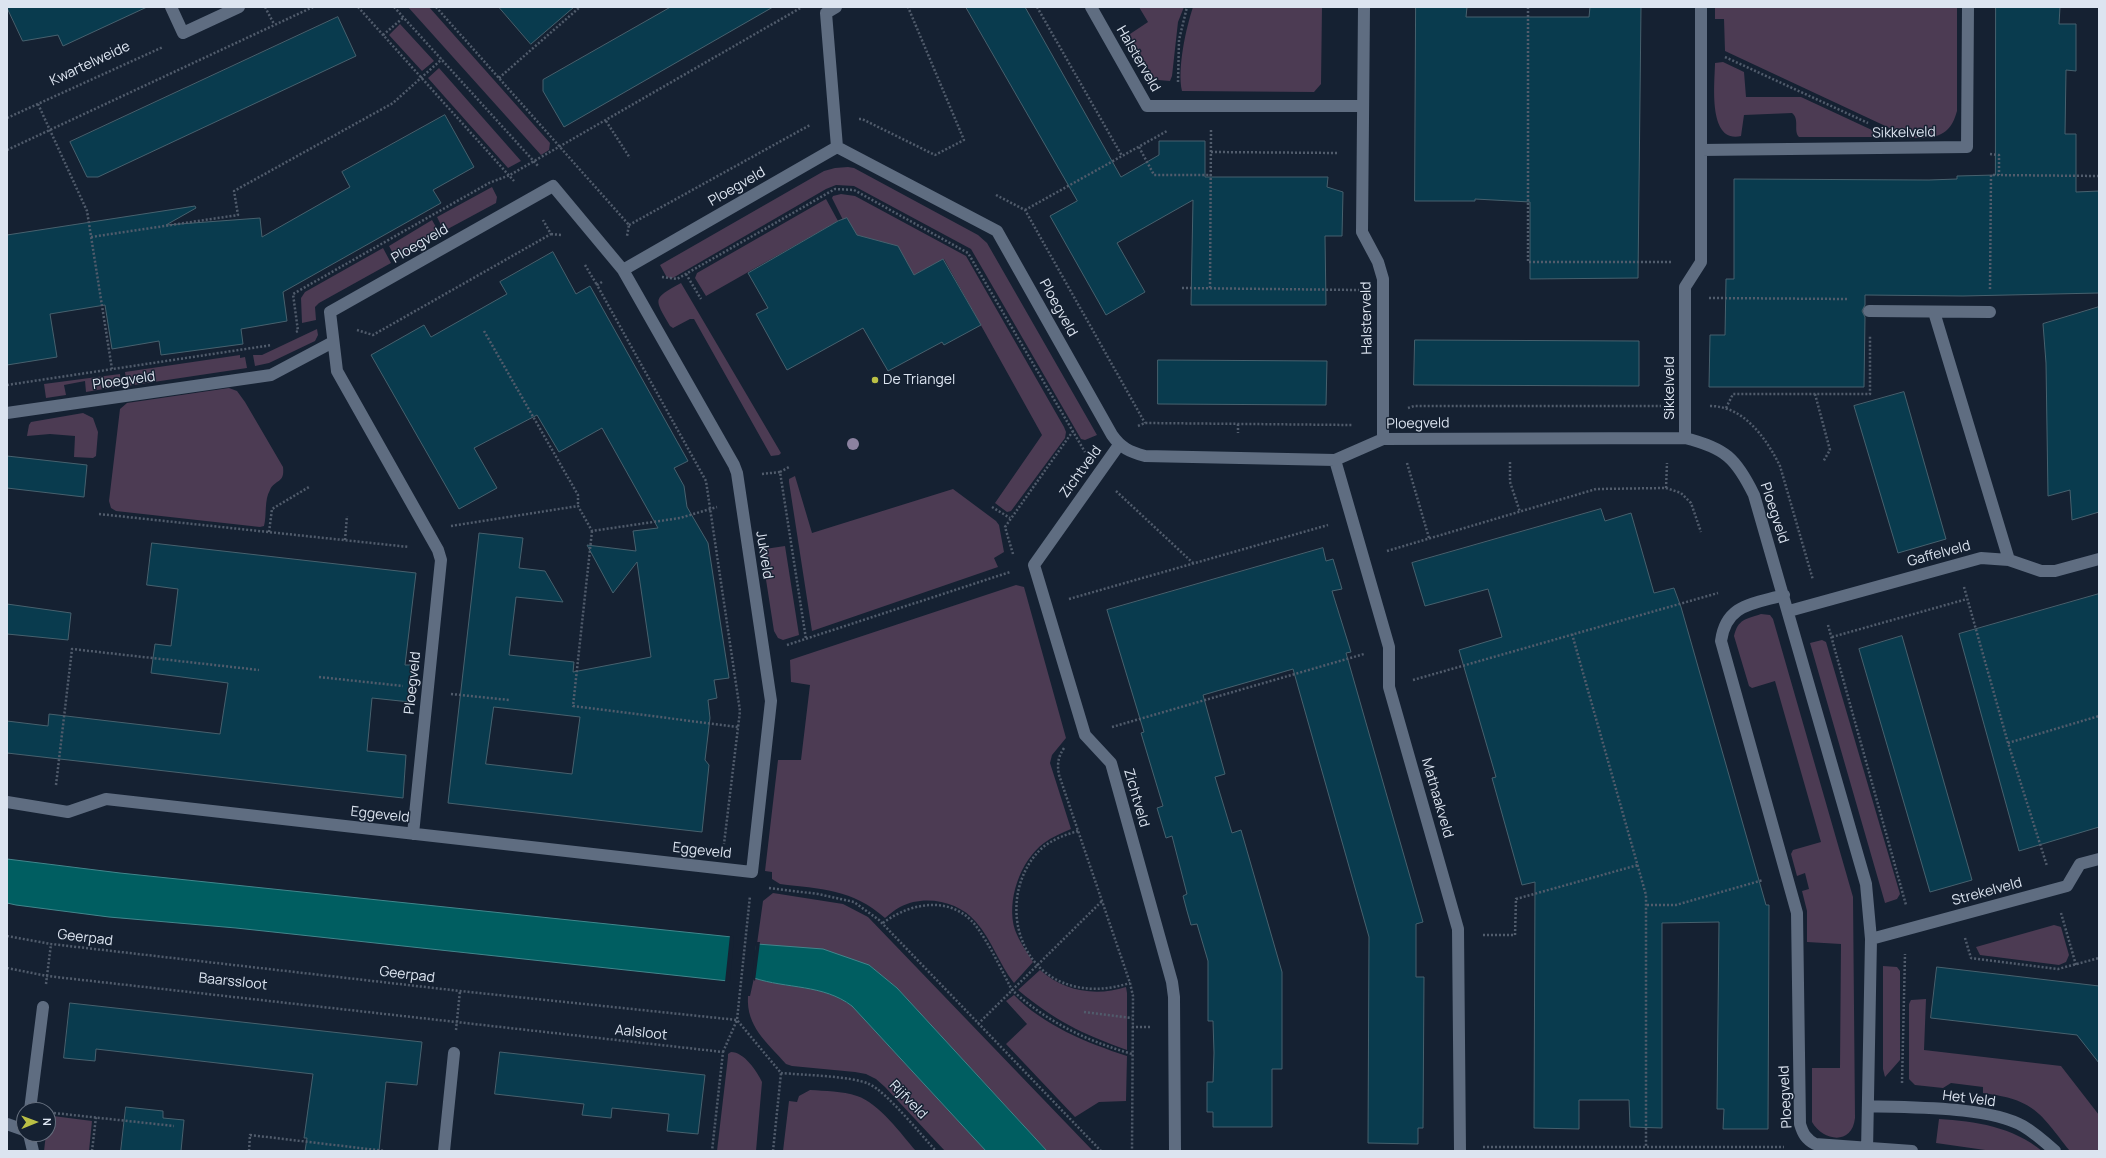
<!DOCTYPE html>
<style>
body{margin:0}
#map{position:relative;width:2106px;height:1158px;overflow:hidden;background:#152132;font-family:Manrope,sans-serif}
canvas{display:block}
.frame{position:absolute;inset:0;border:8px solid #dce4f0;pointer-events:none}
.north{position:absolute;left:16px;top:1102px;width:40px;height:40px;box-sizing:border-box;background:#152132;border:1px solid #656f7e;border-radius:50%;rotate:89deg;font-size:11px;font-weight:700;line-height:16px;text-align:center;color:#dce4f0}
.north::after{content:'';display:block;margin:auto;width:14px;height:18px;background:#bbc045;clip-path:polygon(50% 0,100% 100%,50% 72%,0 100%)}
</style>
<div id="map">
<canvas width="2106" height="1158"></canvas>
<div class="frame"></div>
<div class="north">N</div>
</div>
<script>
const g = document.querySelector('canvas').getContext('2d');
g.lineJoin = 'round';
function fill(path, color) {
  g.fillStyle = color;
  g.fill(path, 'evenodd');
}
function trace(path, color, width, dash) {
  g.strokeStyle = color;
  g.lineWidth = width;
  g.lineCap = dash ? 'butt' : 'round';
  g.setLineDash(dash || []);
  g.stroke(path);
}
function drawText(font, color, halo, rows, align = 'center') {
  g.font = font + ' Manrope,sans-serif';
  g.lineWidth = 3;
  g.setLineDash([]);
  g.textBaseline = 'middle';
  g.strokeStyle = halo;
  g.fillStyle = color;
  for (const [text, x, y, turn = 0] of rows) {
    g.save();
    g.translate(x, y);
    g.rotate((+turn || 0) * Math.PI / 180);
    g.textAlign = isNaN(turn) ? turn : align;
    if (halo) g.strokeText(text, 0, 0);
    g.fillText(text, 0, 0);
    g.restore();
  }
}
const green = new Path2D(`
 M408 7H429L550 143 549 150 541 155Z
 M1139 7H1184L1178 22 1172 76 1170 81 1158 80 1153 77 1131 38 1130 34 1148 22Z
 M1193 7H1322L1321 84 1314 92 1182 91C1177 69 1186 28 1193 7Z
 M1715 7H1957V111C1950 137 1936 138 1911 138L1725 51 1724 19H1715Z
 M400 24 434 61 422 71 389 35Z
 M1723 62 1744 72 1746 97H1801L1874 131 1876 137H1799C1793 131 1800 119 1792 113L1744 115 1741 136C1707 144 1715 81 1715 63Z
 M439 68 521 161 508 168 428 78Z
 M848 167 854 168 978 235 987 243 1097 435 1085 440 1081 439 971 249 854 186 836 185 826 189 671 279 666 276 660 265 824 171 835 168Z
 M492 187 497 197 496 203 444 231 437 217Z
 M841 194 855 196 966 256 1064 427 1066 432 1065 438 1011 511 1007 512 995 503 1042 435 944 259 914 275 863 247 843 220 832 198 833 196Z
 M826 199 838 221 706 296 695 278 697 273Z
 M432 220 440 234 396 259 389 246Z
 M383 248 391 263 319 303 315 307 316 320 302 323 301 298 305 292Z
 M681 283 781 453 779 455 771 456 694 319H690L673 328 670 326C654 298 652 299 681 283Z
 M317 329 318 335 315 341 269 363 255 366 253 355H262Z
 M240 355V358L245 357 247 368 127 386 125 372Z
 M120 374 121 386 86 392 85 381 64 385 66 395 46 398 44 384Z
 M229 388 237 391 245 402 283 467C285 484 275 479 270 490 264 500 267 515 264 526L260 527 116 511 111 508 109 501 120 409 127 403Z
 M83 413 93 418 98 432 96 456 93 458 74 457 75 436 50 434 27 436 29 425 31 422Z
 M795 476 812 533 953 489 996 521 999 525 1004 552 994 558 998 567 812 631 789 482V479Z
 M785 546 799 635 783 640 778 638 774 631 762 554 765 549Z
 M1016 585 1024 587 1066 738 1052 755 1050 763 1071 829C1062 833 1052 837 1044 843 1020 861 1006 901 1015 930 1019 941 1027 952 1033 962L1014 983C999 964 992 940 976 922 959 901 924 894 900 907 894 910 890 914 885 918 853 889 820 889 780 884L772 879V872L765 871 778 760H801L810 685 791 682 790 660Z
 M1761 614 1770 615 1773 619 1853 897 1855 1118C1852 1146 1823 1141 1812 1122V1068H1840L1841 944 1807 942V911L1802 891 1809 889 1805 873 1797 876 1791 854 1793 850 1821 842 1775 681 1752 688 1749 686 1734 636C1738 619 1746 619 1761 614Z
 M1822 640 1826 642 1900 894 1897 899 1885 903 1810 643Z
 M773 893 843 904 868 917 1093 1151H1047L897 988 869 965 757 944 763 901Z
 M2054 925 2061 927 2069 955 2066 962 2059 965 1980 955 1976 947Z
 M1883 966 1897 967 1900 971V1060L1885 1077 1883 1069Z
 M1040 970C1064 991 1095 997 1126 987L1127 993V1050C1082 1034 1054 1020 1018 990Z
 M754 978C787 989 823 984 852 1006L986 1151H945L885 1087 876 1079 866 1074 855 1072 792 1066 786 1064C767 1042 746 1027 748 996H750Z
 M1014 995C1043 1025 1087 1043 1127 1056L1126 1101 1099 1102 1075 1117 1006 1044 1027 1024 1006 1001Z
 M1926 999 1924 1050 2061 1066 2099 1115V1151H2070C2039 1112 2035 1100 1983 1093V1087L1951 1083 1943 1088 1915 1085 1909 1079V1004L1911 1000Z
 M731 1052C744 1052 757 1071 762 1082L756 1151H717L728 1057V1054Z
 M810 1090C825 1091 842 1091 857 1096 879 1103 901 1134 916 1151H783L789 1101 797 1102 799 1096Z
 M53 1116 92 1121 89 1151H44L46 1134H48V1120Z
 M1939 1119C1975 1121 2013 1127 2042 1151H1992L1936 1143Z`);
const water = new Path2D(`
 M7 859 120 873 732 937 728 981 236 928 109 917 16 905 7 903Z
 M757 944 823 949 869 965 897 988 1047 1151H986L852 1006C823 984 787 989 754 978Z`);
const pier = new Path2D(`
 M730 935 734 937 730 981 728 983 725 982Z
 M756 942H760L755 981 752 978Z`);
const building = new Path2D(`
 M7 7H147L63 46 58 35 23 41Z
 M499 7H574L531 44Z
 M671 7H773L564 127 543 91V80Z
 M966 7H1025L1121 177 1159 155V141H1205V177H1328L1327 187 1343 192 1342 236H1325L1326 305H1191L1193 200 1117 243 1145 292 1106 315 1050 216 1077 201Z
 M1416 7H1467L1466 17H1589L1590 7H1641L1638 278 1530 279V202L1475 199V201H1415Z
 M1996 7H2060L2059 24H2076V71L2066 70 2065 134H2076V192L2099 191V293L1963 296 1865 295V305L1862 311 1865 317 1864 387H1709L1710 335H1725L1726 279H1734V179L1929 180 1957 179V176L1995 175Z
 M338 17 356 56 98 177H87L70 142Z
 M445 115 474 167 433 190 441 203 283 292 287 321 241 329 243 344 161 355 159 341 112 349 105 305 50 314 57 357 7 365V235L195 206 196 208 166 225 260 218 262 237 350 187 342 172Z
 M847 218 857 235 898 246 914 275 943 259 981 325 944 345 942 342 888 371 863 328 787 370 756 314 768 308 748 273 838 221Z
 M553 252 576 294 590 286 688 461 674 468 684 486 687 507 708 543 729 678 714 680 717 698 708 700 710 718 705 760 709 765 702 832 448 803 479 533 523 538 519 568 545 571 563 602 516 597 509 655 574 662 573 672 651 657 637 562 613 593 587 545 636 551 633 531 658 528 602 428 559 452 537 415 474 448 497 488 459 509 371 355 424 325 431 337 507 294 500 282ZM494 707 580 717 572 774 486 764Z
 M2099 307V512L2072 520 2070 490 2048 496 2046 363 2043 324Z
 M1415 340 1639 341V386L1414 385Z
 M1158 360 1327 361 1326 405 1158 404Z
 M1904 392 1946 539 1898 553 1854 406Z
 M7 456 87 465 84 497 7 488Z
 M1601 509 1605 521 1631 513 1654 593 1674 588 1681 607 1766 905H1769L1768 1129H1723L1724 1109H1717L1719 922 1662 923V1128L1630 1127 1629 1100H1579V1129L1534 1128 1535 882 1522 885 1492 778 1496 777 1459 650 1502 637 1488 589 1425 606 1412 563Z
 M152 543 416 573 405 665H413L410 702 372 698 367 751 406 755 403 798 7 753V721L48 726 49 714 220 734 228 683 151 673 155 644 171 646 178 589 147 585Z
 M1323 548 1326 561 1333 559 1342 589 1332 591 1351 652 1346 653 1423 922 1416 924V977H1424L1423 1128H1418V1144L1368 1143 1369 937 1293 669 1203 695 1225 774 1215 777 1232 833 1241 830 1282 972V1069H1272V1127H1213V1112H1207V1082H1213L1214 1053 1213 1021H1208V961L1197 924 1191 925 1187 911 1183 896 1187 894 1172 836 1166 838 1157 808 1163 806 1141 733 1144 732 1107 610Z
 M2099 594V827L2019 851 1959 634Z
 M7 604 71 613 68 640 7 634Z
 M1902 636 1972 880 1930 892 1859 649Z
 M1937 967 2099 986V1063L2077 1035 1931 1018Z
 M70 1003 422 1042 417 1085 386 1082 379 1151H305L307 1138H304L313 1074 96 1049 95 1061 64 1058Z
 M500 1052 705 1075 698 1134 667 1131 669 1114 612 1108 611 1118 582 1115 584 1104 495 1094Z
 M126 1107 163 1111V1118L184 1120 181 1151H121Z`);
const path = new Path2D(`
 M265 7 274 24
 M358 7 514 181
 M394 7 539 167
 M436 7 629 225 627 236
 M1037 7 1122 156
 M1528 7V262H1672
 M383 35 404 17
 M1725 57 1868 123
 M499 78 580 7
 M1178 82 1179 40 1187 7
 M38 104 87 211 112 369
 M7 118 163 47
 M859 119H862L935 155 964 140 908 7
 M606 121 630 158
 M1139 147 1154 175H1211
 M7 150 313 7
 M1211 152 1339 153
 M1990 154 1999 155V175
 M996 195 1025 210 1145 423
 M1025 210 1167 131
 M629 225 810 125
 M551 234 561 235
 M91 237 238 215 234 191 393 103 442 59
 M585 265 597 285
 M686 274 701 299
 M662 277 677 279 835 189 854 190 968 253 1085 452
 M602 282 597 285 706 481 740 711 724 844
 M1182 288 1359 290
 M1210 288 1211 130
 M1990 289 1991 175 2099 176
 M1709 298 1848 299
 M357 330 373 335 551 234 543 220
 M484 331 578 495V506
 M296 332 298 331 293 294 489 183 510 175 802 7
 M7 385 272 345
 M1815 394 1830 450 1823 462
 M1710 406C1744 406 1766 438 1780 466L1813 580
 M1408 408 1414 406H1661
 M1726 408 1733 394H1870V335
 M1238 424V433
 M1138 426 1145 423 1352 425
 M1510 462V482L1520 512
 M1407 463 1429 538
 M780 472 789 467
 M762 474 780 472 806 639
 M1666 488 1667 463
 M1116 491 1193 563
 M992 507 1010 518
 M99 514 409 547
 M451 526 578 506 592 531 680 518 717 507
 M592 531 573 706 738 727
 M269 532 272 509 309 487
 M345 540 347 516
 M1387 551 1596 489 1666 488 1681 493 1691 503 1701 532
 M1013 554 1005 527 1073 431
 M1964 587 2008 743 2047 866
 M1069 599 1328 525
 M1828 625 1906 905
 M1572 634 1646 895V1147
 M1832 637 1967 599
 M787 645 1010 572
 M319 677 403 686
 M1413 680 1718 593
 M451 694 509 700
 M1112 727 1364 654
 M2008 743 2099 716
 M1064 748C1058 757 1057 764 1059 775L1130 983 1133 996 1132 1151
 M56 785 72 649 259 670
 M1078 831C1064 835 1048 841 1038 852 999 895 1014 971 1073 986 1093 991 1110 989 1130 983
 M769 888 818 894 854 902 879 920 1101 1151
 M1647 905H1676L1763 880
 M2061 913 2076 965
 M883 923C911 902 952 895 976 926 990 945 1001 969 1012 990 1047 1022 1087 1041 1132 1054
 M1483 935H1515L1516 899 1638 865
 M7 936 51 944 460 991 737 1020 781 1073
 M1965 938 1971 958 2058 969 2099 958
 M7 968 47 976 723 1052 712 1151
 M46 984 51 944
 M1084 1012 1132 1018
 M978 1024 1102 901
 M1132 1027H1151
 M456 1030 460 991
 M723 1052 737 1020 750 896
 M781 1073C803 1075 852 1076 869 1084 887 1092 921 1135 936 1151
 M1902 1083 1905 954
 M54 1113 174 1126
 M1483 1147H1784
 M92 1151 96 1117
 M249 1151 250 1135 385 1151
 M773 1151 781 1073`);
const minor = new Path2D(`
 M171 7 183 33 239 7
 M836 7 826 13 837 147
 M1091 7 1147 106H1362
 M1364 7 1362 232 1378 262 1383 279V439
 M1701 150 1967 147 1968 7
 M623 270 837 147 997 231 1112 435C1121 448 1130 452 1145 456L1335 460 1383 439 1685 438C1725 448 1736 458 1754 495L1866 884 1871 939 1867 1151
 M1869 311 1990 312
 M1934 312 2009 560
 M7 413 271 375 333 342
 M1685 438V287L1701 262V7
 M1119 445 1034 565 1085 735 1111 763 1172 982 1174 997 1175 1151
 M1335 460 1389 647V687L1458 929 1460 1151
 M1784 595C1753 604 1726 604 1721 641L1797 913 1800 1124C1803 1134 1806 1139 1815 1144L1912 1151
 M1789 611 1981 558 2009 560 2041 571H2055L2099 559
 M7 802 68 812 106 799 752 872 771 701 737 473 734 465 623 270 553 186 330 312 337 371 438 550 441 560 413 834
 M1871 939 2067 886 2080 864 2099 859
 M1868 1106C1911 1108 1987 1106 2023 1126 2035 1133 2045 1142 2055 1151
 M30 1110 43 1007
 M7 1124 24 1130
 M29 1134 33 1151
 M444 1151 454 1053`);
const trees = [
 [853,444]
];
const markers = [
 [875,380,4,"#bbc045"]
];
const streetNames = [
 ["Halsterveld",1138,59,60],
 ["Kwartelweide",90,64,-25],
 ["Sikkelveld",1904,133,-1],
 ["Ploegveld",737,187,-30],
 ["Ploegveld",420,244,-30],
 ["Ploegveld",1058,308,61],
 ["Halsterveld",1367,318,-91],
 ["Ploegveld",124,381,-8],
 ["Sikkelveld",1670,388,-90],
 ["Ploegveld",1418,424,-1],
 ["Zichtveld",1081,472,-54],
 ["Ploegveld",1774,513,72],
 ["Gaffelveld",1939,554,-15],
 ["Jukveld",764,555,81],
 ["Ploegveld",413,683,-84],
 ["Zichtveld",1136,798,74],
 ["Mathaakveld",1437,798,74],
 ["Eggeveld",380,815,6],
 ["Eggeveld",702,851,6],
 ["Strekelveld",1987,892,-15],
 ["Geerpad",85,938,7],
 ["Geerpad",407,975,7],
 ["Baarssloot",233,982,6],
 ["Aalsloot",641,1033,6],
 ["Ploegveld",1786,1097,-93],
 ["Het Veld",1969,1099,7],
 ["Rijfveld",908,1100,46]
];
const poiNames = [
 ["De Triangel",883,380]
];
fill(green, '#4c3b53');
fill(water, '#005e61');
trace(water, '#42868c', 1);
fill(pier, '#152132');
fill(building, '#093b4e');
trace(building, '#47616e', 1);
trace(path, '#515c6c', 2.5, [2, 2]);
trace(minor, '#5f6d81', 12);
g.fillStyle = '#8c82a0';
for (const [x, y] of trees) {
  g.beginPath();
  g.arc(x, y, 6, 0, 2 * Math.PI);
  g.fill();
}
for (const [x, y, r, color] of markers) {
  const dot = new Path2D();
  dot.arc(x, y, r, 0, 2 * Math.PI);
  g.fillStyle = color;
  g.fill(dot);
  trace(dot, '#152132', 1.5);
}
drawText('14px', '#dce4f0', '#152132', streetNames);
drawText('14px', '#dce4f0', '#152132', poiNames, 'left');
</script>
